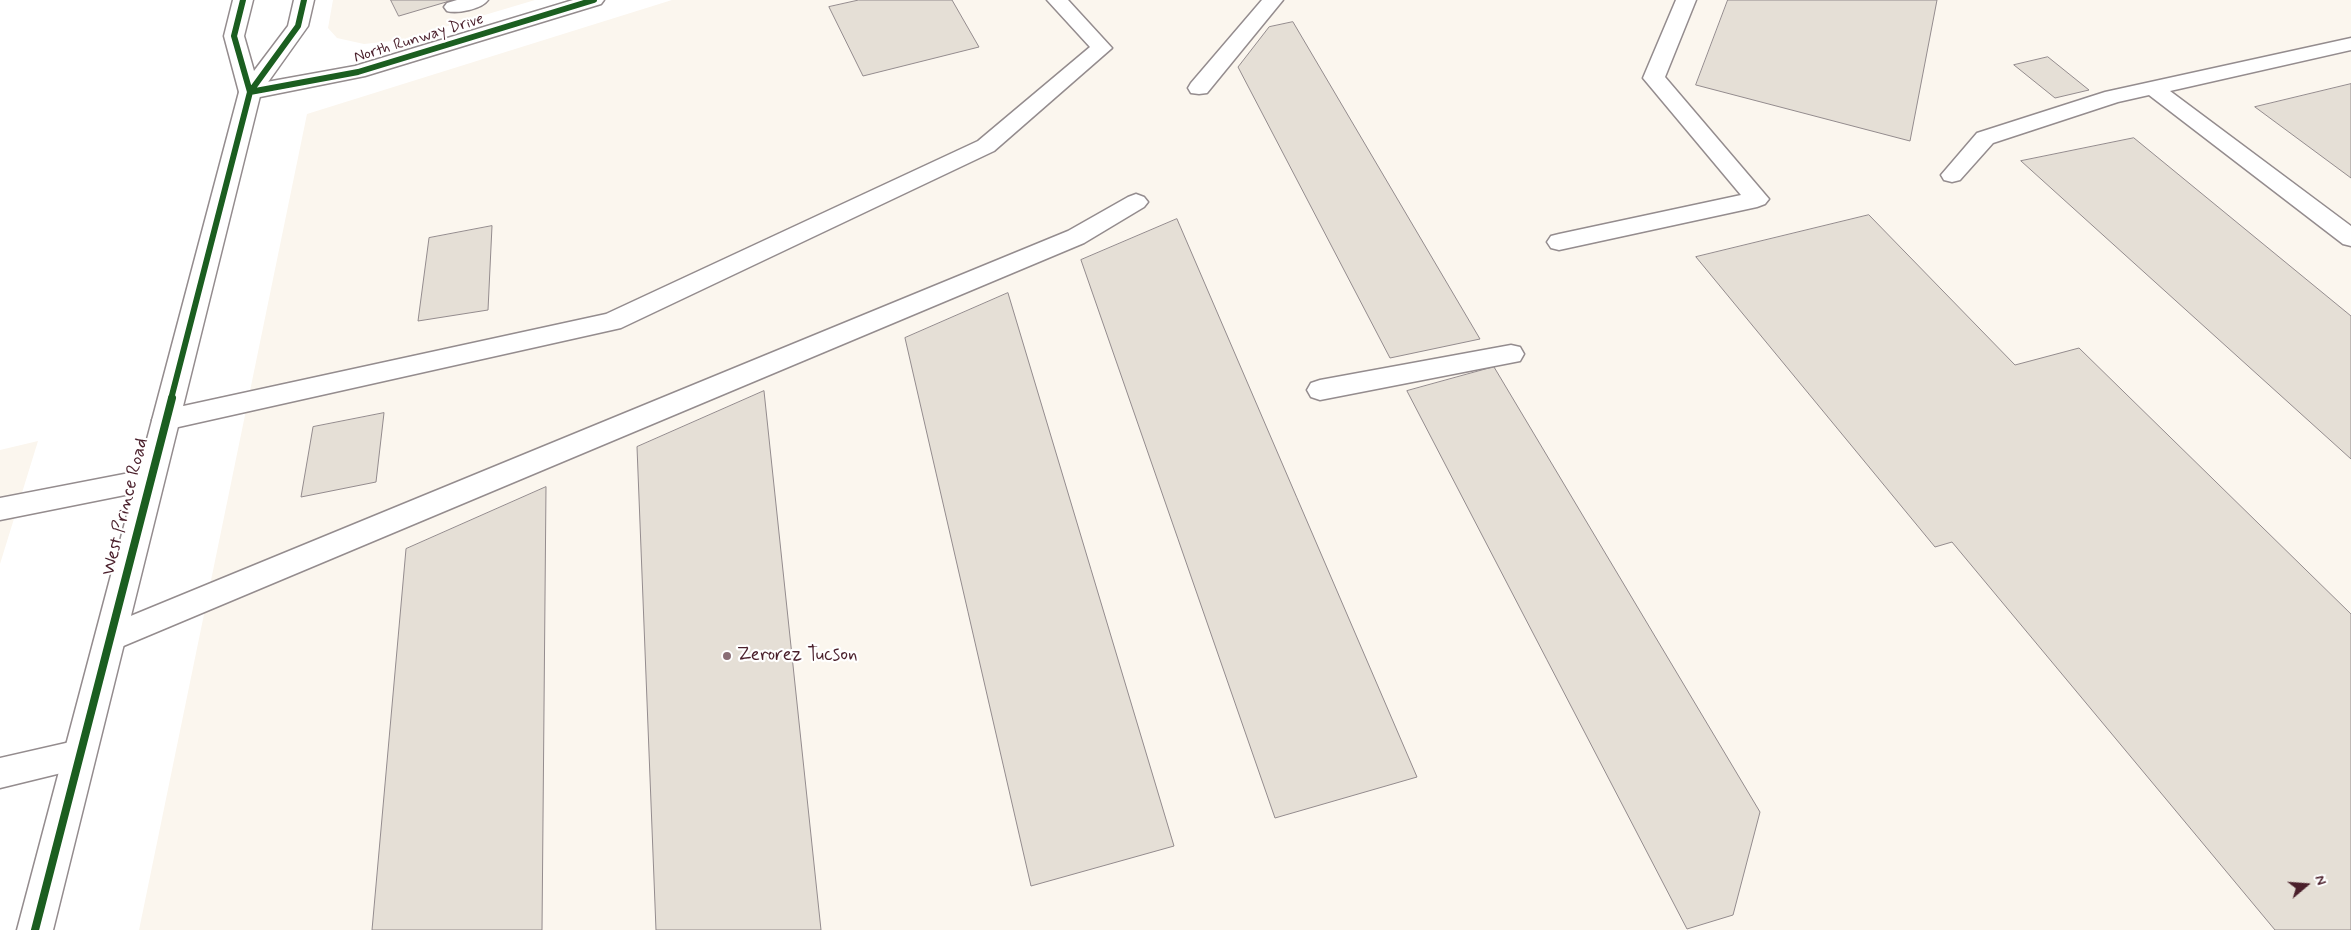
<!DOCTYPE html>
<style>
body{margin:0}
#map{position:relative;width:2351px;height:930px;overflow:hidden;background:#fff;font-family:Mynerve,sans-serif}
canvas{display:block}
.north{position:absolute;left:2281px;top:860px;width:50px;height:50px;-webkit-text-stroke:4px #fff;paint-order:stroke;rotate:72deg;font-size:14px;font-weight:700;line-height:20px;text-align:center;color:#4a1f2b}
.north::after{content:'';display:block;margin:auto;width:18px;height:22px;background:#4a1f2b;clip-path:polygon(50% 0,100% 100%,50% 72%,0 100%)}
</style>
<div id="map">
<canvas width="2351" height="930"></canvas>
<div class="north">N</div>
</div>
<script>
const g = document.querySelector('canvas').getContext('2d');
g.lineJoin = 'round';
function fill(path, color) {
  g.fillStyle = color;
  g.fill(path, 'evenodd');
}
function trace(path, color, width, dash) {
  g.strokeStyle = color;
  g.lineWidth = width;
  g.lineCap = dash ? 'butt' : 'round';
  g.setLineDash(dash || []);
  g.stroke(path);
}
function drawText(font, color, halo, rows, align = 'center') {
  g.font = font + ' Mynerve,sans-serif';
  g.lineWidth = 4.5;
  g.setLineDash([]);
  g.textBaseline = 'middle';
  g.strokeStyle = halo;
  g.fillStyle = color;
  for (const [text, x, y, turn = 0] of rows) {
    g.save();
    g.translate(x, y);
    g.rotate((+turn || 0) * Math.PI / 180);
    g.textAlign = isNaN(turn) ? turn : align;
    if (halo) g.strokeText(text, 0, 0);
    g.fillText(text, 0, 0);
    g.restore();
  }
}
const built = new Path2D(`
 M333 0H535L401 40 364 44 337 38 328 28Z
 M672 0H2351V930H139L307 114Z
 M38 441 0 564V450Z`);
const building = new Path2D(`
 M391 0H453L399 16Z
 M859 0H952L979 47 863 76 829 7Z
 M1728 0H1937L1910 141 1696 85Z
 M1293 22 1480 339 1390 358 1238 67 1269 27Z
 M2048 57 2089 90 2055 98 2014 65Z
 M2351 84V178L2255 107Z
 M2134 138 2351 316V459L2021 161Z
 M1869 215 2015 365 2079 348 2351 614V930H2275L1952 542 1935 547 1696 257Z
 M1177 219 1417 777 1275 818 1081 260Z
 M492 226 488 310 418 321 429 238Z
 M1008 293 1174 846 1031 886 905 338Z
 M1494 367 1760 812 1733 915 1687 929 1407 391Z
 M764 391 821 930H656L637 447Z
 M384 413 376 482 301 497 313 427Z
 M546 487 542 930H372L406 549Z`);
const minor = new Path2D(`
 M457 0H488C482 9 457 14 447 11L444 7 447 3Z
 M573 0H604L601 4 365 76 250 99 242 97 239 92 242 87 250 85 355 66Z
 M1047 0H1068L1112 48 994 151 621 328 165 430 156 427 152 420 156 413 165 410 606 314 978 141 1090 47Z
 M1262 0H1283L1207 93 1199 94 1191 93 1188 88 1191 83Z
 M1676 0H1696L1665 77 1769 199 1765 204 1757 207 1559 250 1551 248 1547 242 1551 236 1559 234 1741 195 1643 78Z
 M2351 38V50L2170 91 2351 226V246L2343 244 2149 95 2118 102 1993 143 1960 180 1952 182 1944 180 1941 175 1977 133 2105 92Z
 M1136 194 1144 197 1148 202 1144 207 1084 243 121 647 110 651 99 647 95 638 99 629 1068 231 1128 197Z
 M1511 345 1520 347 1524 354 1520 361 1320 400 1311 397 1307 390 1311 383 1320 380Z
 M150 469 160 472 164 480 160 488 0 520V498Z
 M79 740 90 744 95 755 90 766 0 788V758Z`);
const major = new Path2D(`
 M233 0H253L244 36 254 71 288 26 294 0H314L308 26 261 92 53 930H17L239 92 224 36Z`);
const cyclewayFar1 = new Path2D(`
 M243 0 234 36 250 92
 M250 92 358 72 594 0
 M171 399 250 92 298 26 304 0`);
const cycleway = new Path2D(`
 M35 930 172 398`);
const markers = [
 [727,656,5,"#896d75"]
];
const farStreetnames = [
 ["North Runway Drive",419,39,-17]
];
const streetNames = [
 ["West Prince Road",126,507,-76]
];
const poiNames = [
 ["Zerorez Tucson",737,656]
];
fill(built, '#fbf6ee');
fill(building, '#e5dfd6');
trace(building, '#948c8e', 1);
trace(minor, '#948c8e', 3);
trace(major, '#948c8e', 3);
fill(minor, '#fff');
fill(major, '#fff');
trace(cyclewayFar1, '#1b5e20', 6);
trace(cycleway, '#1b5e20', 8);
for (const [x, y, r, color] of markers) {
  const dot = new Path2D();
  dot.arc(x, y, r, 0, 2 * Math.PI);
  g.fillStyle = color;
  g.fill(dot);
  trace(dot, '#fff', 2);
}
drawText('16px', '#4a1f2b', '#fff', farStreetnames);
drawText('19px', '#4a1f2b', '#fff', streetNames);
drawText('19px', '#4a1f2b', '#fff', poiNames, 'left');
</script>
